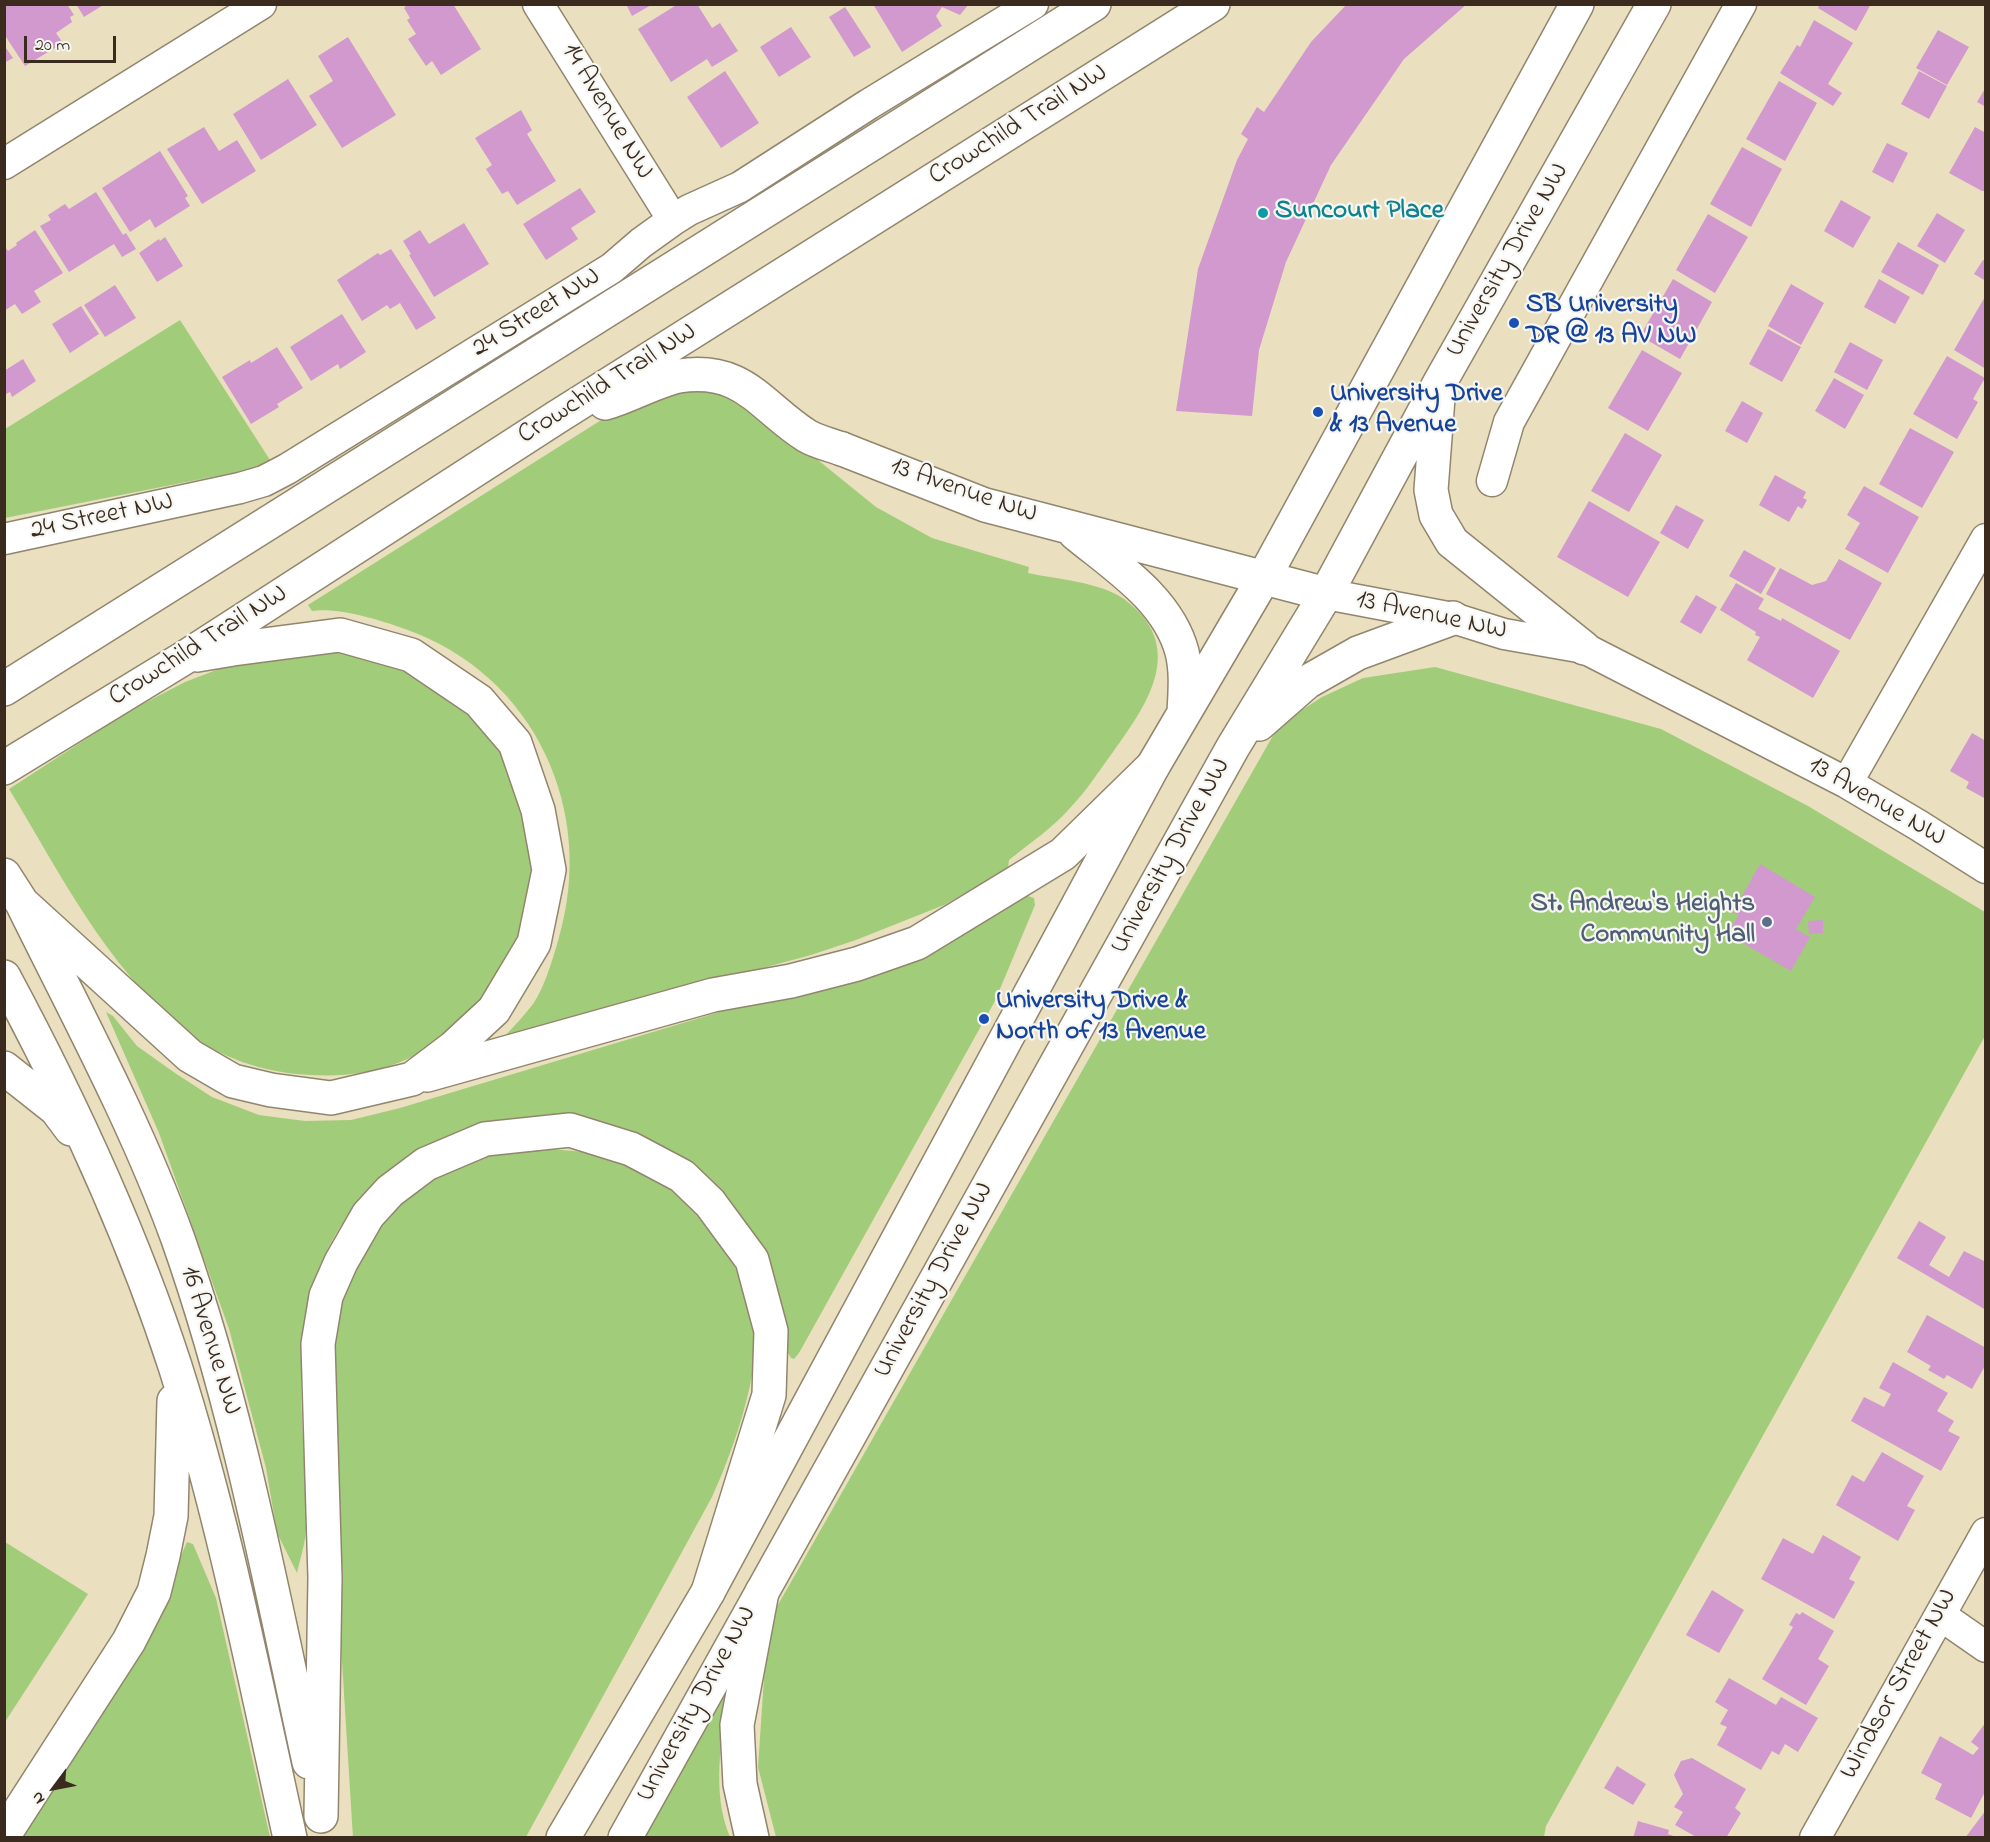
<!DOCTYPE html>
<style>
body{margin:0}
#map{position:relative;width:1990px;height:1842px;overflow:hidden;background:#eae0bf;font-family:"Indie Flower",sans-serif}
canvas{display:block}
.frame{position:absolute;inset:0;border:6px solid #3b2a1e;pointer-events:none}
.north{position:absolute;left:24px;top:1758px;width:60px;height:60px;-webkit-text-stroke:4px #f6f6f2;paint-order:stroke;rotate:238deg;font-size:16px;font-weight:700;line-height:24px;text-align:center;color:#3b2a1e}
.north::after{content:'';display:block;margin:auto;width:21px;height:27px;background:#3b2a1e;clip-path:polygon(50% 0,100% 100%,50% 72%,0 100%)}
.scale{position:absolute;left:24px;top:36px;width:92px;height:27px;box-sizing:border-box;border:3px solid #3b2a1e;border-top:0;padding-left:8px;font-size:18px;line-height:21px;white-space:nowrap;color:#3b2a1e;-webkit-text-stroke:4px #f6f6f2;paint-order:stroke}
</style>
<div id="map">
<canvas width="1990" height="1842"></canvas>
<div class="frame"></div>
<div class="north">N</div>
<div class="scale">20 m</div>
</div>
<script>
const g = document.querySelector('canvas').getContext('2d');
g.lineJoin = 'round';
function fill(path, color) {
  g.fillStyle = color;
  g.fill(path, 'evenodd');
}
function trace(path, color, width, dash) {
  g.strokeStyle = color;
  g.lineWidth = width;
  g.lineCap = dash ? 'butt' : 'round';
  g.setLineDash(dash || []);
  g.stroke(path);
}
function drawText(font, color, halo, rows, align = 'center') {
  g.font = font + ' "Indie Flower",sans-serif';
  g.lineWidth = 4.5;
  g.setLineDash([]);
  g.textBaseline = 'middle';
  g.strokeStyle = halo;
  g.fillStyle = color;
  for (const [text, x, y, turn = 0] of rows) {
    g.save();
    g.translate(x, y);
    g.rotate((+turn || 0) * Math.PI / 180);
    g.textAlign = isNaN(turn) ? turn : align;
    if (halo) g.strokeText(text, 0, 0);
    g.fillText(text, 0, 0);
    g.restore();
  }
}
const green = new Path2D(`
 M180 320 270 460 257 468 5 518V429Z
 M722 390 792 439 876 507 932 538 1029 567 1028 573C1056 579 1100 582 1124 599 1188 646 1148 704 1113 752 1099 771 1087 790 1071 807 1054 827 1030 843 1009 860L1008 869 944 905 856 940 811 955 503 1038C513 1027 524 1016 533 1004 545 986 552 961 558 941 598 811 534 674 405 629 380 620 338 607 312 611L308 605 606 417 658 391Z
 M332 648C354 654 382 658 402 667 412 671 421 679 430 685 440 691 453 697 463 706 481 722 511 764 518 788 520 796 521 806 523 815 528 837 533 858 531 880 529 901 525 926 517 945 497 988 447 1044 403 1061 374 1073 342 1077 311 1075 264 1073 219 1058 183 1029 105 965 60 873 9 789L129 711 185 682 232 664Z
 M1435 667 1661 729 1808 806 1985 912V1036L1546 1826 1544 1837H776L758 1767 764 1678 775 1610 1279 725 1322 697 1363 678Z
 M1022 894 1034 898 1035 905 995 1001 799 1353 794 1359 791 1358 785 1348C772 1301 765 1248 735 1208 721 1188 701 1174 680 1161 659 1146 637 1133 612 1126 539 1103 445 1125 387 1172 362 1192 337 1228 324 1257 292 1325 302 1404 305 1477 305 1494 308 1513 306 1530 305 1545 300 1559 297 1573L277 1533 266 1468 229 1329 159 1133 106 1012 113 1016 137 1046 175 1073 212 1097 259 1115 305 1121 351 1120 400 1108 869 967Z
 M531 1149C562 1149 591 1151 620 1161 629 1164 637 1169 644 1174 655 1179 667 1185 676 1192 719 1225 757 1293 755 1349 753 1393 731 1456 712 1497L526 1837 353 1838 336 1566 331 1343C336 1319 341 1290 352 1268 368 1238 392 1207 419 1187 441 1172 470 1161 495 1154 506 1150 519 1150 531 1149Z
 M5 1542 88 1594 5 1722Z
 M187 1542 193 1544 216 1598 270 1837 20 1838 172 1576Z
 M725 1690C724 1740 710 1789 730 1837L639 1838Z`);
const building = new Path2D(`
 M4 4H67L74 15 70 17 72 22 56 33 63 43 25 66 4 34Z
 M76 4H105L84 17Z
 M408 4H453L481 49 441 75 432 61 426 66 408 39 416 34 407 20 410 18 404 8Z
 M626 4H653L632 16Z
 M678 4H697L712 28 720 23 738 51 712 67 707 59 671 82 638 29Z
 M873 4H969L960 15 942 7 936 16 942 26 902 52Z
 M1347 4H1467L1404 59 1331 165 1286 262 1259 350 1252 416 1176 411 1198 269 1237 160 1248 139 1241 134 1257 107 1264 112 1311 42Z
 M1820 4H1871L1856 31 1818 8Z
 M845 7 871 47 854 57 829 17Z
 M1814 20 1853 43 1828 84 1842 93 1833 106 1780 73 1797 45 1800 47Z
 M791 27 811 57 779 77 760 47Z
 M1938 30 1969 47 1947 85 1916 68Z
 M348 37 396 115 342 148 309 96 333 81 318 56Z
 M4 45 13 58 4 63Z
 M725 71 759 123 721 148 687 97Z
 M1919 71 1947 86 1929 119 1901 104Z
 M288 79 317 125 261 160 233 114Z
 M1779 81 1817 103 1785 161 1746 139Z
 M1986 87V107L1977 102Z
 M521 110 532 130 527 134 556 181 517 205 508 191 502 194 486 169 492 165 475 138Z
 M204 127 219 151 237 140 256 171 202 204 167 149Z
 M1975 127 1986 133V191H1982L1949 173Z
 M1887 143 1908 153 1893 183 1872 172Z
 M1742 147 1782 169 1751 227 1710 204Z
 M160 151 188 196 185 198 190 206 155 228 150 219 130 232 102 188Z
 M580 188 596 212 571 228 578 239 546 260 523 224Z
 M96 192 123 235 126 233 136 249 122 257 114 244 69 272 40 226 51 220 48 215 65 204 69 209Z
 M1841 200 1871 217 1853 248 1824 231Z
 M1937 213 1965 230 1945 263 1917 246Z
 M1708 214 1748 237 1715 293 1676 270Z
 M464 223 489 264 434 297 409 255 411 254 403 241 420 230 429 244Z
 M35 230 63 273 34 291 41 302 22 314 15 304 4 311V246L8 251 17 245 16 243Z
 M165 237 183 266 157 282 139 253 159 239 160 241Z
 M1898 242 1939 265 1923 295 1881 272Z
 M391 249 436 318 416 330 400 303 390 309 387 305 362 321 337 280 378 253 380 255Z
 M1983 260 1986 261V281L1974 274Z
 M1673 279 1712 302 1680 359 1640 336Z
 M1879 279 1910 297 1895 324 1864 307Z
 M1791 284 1824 303 1801 345 1768 326Z
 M115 285 136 318 105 337 84 305Z
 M1986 295V369L1954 350Z
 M81 306 99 334 70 353 52 324Z
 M342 314 366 352 340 369 338 364 311 381 290 347Z
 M1768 329 1801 347 1782 382 1749 364Z
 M1850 342 1883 360 1867 390 1834 372Z
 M277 347 303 388 277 404 279 407 251 424 222 377 250 360 251 363Z
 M1642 350 1682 373 1648 431 1608 408Z
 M1947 356 1985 378 1973 399 1978 402 1957 439 1913 414Z
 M23 359 36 381 12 397 10 392 4 395V371Z
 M1834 378 1864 395 1845 429 1815 411Z
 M1742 401 1763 413 1747 443 1725 431Z
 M1910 428 1954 452 1922 508 1879 484Z
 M1625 433 1662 455 1629 512 1591 491Z
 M1775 475 1806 492 1803 498 1807 500 1802 509 1798 506 1789 522 1759 505Z
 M1864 486 1919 517 1888 573 1845 549 1860 523 1847 515Z
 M1589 501 1660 542 1628 597 1557 557Z
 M1676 505 1704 520 1688 549 1660 533Z
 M1744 550 1776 568 1761 594 1729 576Z
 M1839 559 1882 583 1850 640 1766 594 1780 568 1812 585 1826 581Z
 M1736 583 1764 599 1758 609 1781 621 1782 618 1840 651 1813 698 1747 660 1760 637 1755 635 1756 632 1720 610Z
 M1696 595 1717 607 1701 634 1680 622Z
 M1972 733 1986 741V799L1966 788 1969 782 1950 771Z
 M1760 864 1815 897 1796 929 1810 937 1791 971 1727 934 1739 915 1733 912Z
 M1823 920V933L1809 934 1808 921Z
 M1919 1221 1946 1237 1929 1265 1949 1277 1964 1251 1986 1262V1310L1897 1258Z
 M1927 1315 1986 1348V1364L1972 1389 1947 1375 1944 1379 1928 1370 1931 1366 1907 1352Z
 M1893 1362 1948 1393 1937 1411 1954 1421 1948 1431 1960 1437 1941 1471 1851 1421 1864 1397 1884 1407 1891 1394 1879 1388Z
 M1882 1452 1924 1476 1907 1506 1915 1510 1898 1541 1836 1505 1852 1475 1864 1482Z
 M1823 1535 1861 1557 1849 1579 1855 1582 1834 1619 1761 1579 1783 1538 1813 1554Z
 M1712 1590 1744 1610 1719 1653 1686 1635Z
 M1802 1612 1834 1631 1818 1659 1829 1666 1806 1705 1762 1679 1793 1627 1789 1625 1796 1613 1800 1615Z
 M1729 1678 1776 1705 1781 1697 1818 1718 1798 1752 1785 1744 1779 1755 1772 1751 1761 1770 1717 1745 1727 1727 1720 1724 1728 1710 1715 1702Z
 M1986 1722V1790L1971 1818 1935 1799 1942 1784 1921 1773 1940 1736 1973 1755 1979 1748 1971 1742Z
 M1692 1758 1746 1789 1735 1808 1741 1813 1726 1838H1698L1675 1825 1683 1812 1674 1807 1683 1794 1674 1775 1681 1761Z
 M1617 1766 1646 1784 1633 1805 1604 1788Z
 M1986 1810V1838H1965Z
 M1638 1821 1669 1830 1668 1834 1679 1838H1633Z`);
const minor = new Path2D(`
 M538 4 673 220
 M4 164 261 4
 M1492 481 1509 422 1741 4
 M4 539 240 488 264 481 287 469 612 268 641 243 673 220 689 210 740 187 869 104 1033 4
 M1326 594 1453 618 1504 634 1584 648 1847 783 1918 825 1986 868
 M1847 783 1986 539
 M1940 1615 1986 1647
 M1815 1838 1986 1533`);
const tertiary = new Path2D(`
 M1438 398 1431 490 1436 515 1452 542 1584 648
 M842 449 985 505 1326 594
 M1075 533C1115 566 1168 599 1182 652 1187 672 1185 693 1184 713
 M1259 724 1307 682 1358 653 1453 618
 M563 1838 708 1592 1153 766 1263 579 1577 4
 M625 1838 1233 747 1326 594 1439 384 1654 4`);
const trunk = new Path2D(`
 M605 403C628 397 657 380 679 376 744 366 761 407 807 436 817 442 831 445 842 449
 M4 689 1094 4
 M4 768 184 658 557 417 1213 4
 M4 875 22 903C76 1013 136 1123 178 1239 238 1409 271 1587 309 1762
 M22 903 190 1056 233 1081 271 1090 331 1098 412 1079 453 1048 494 1010 534 943 549 870 538 810 515 743 479 701 411 655 340 635 233 649 197 655
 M4 977C71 1102 131 1231 175 1366 224 1520 255 1680 290 1838
 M4 1068 56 1109 71 1129
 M427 1075 713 995 791 981 857 964 917 943 1063 854 1153 766
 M321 1816 325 1578 318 1344 326 1296 341 1262 368 1215 390 1191 426 1164 485 1139 570 1130 631 1149 682 1176 710 1203 752 1260 771 1331 769 1395 708 1592
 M4 1835 129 1641 154 1592 163 1556 171 1516 174 1401
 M752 1838 740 1784 737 1725 762 1592`);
const markers = [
 [1263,213,6,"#0f9aa8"],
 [1514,323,6,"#1a4fb4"],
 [1318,412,6,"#1a4fb4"],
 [1767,922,6,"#5c6f8a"],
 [984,1019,6,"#1a4fb4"]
];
const streetNames = [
 ["14 Avenue NW",606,112,59],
 ["Crowchild Trail NW",1019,126,-32],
 ["University Drive NW",1509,261,-60],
 ["24 Street NW",537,314,-32],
 ["Crowchild Trail NW",608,385,-32],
 ["13 Avenue NW",963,492,19],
 ["24 Street NW",102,518,-12],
 ["13 Avenue NW",1431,617,12],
 ["Crowchild Trail NW",199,647,-32],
 ["13 Avenue NW",1876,803,30],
 ["University Drive NW",1172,857,-61],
 ["University Drive NW",935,1281,-61],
 ["16 Avenue NW",209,1341,73],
 ["Windsor Street NW",1900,1685,-61],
 ["University Drive NW",698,1705,-61]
];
const cultureNames = [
 ["Suncourt Place",1275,213]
];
const transitNames = [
 ["SB University",1526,307],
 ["DR @ 13 AV NW",1526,338],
 ["University Drive",1330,396],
 ["& 13 Avenue",1330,427],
 ["University Drive &",996,1003],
 ["North of 13 Avenue",996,1034]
];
const serviceNames = [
 ["St. Andrew's Heights",1755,906],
 ["Community Hall",1755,937]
];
fill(green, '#a1cd7a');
fill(building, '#d199cd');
trace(minor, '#92856e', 33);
trace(tertiary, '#92856e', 36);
trace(trunk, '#92856e', 36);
trace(minor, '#fff', 30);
trace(tertiary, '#fff', 33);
trace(trunk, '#fff', 33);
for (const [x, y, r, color] of markers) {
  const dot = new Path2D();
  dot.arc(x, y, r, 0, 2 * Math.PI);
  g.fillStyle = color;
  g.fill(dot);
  trace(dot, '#f6f6f2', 2);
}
drawText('27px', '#3b2a1e', '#f6f6f2', streetNames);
drawText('bold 27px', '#0d838f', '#f6f6f2', cultureNames, 'left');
drawText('bold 27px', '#164399', '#f6f6f2', transitNames, 'left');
drawText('bold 27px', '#4e5e75', '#f6f6f2', serviceNames, 'right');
</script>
